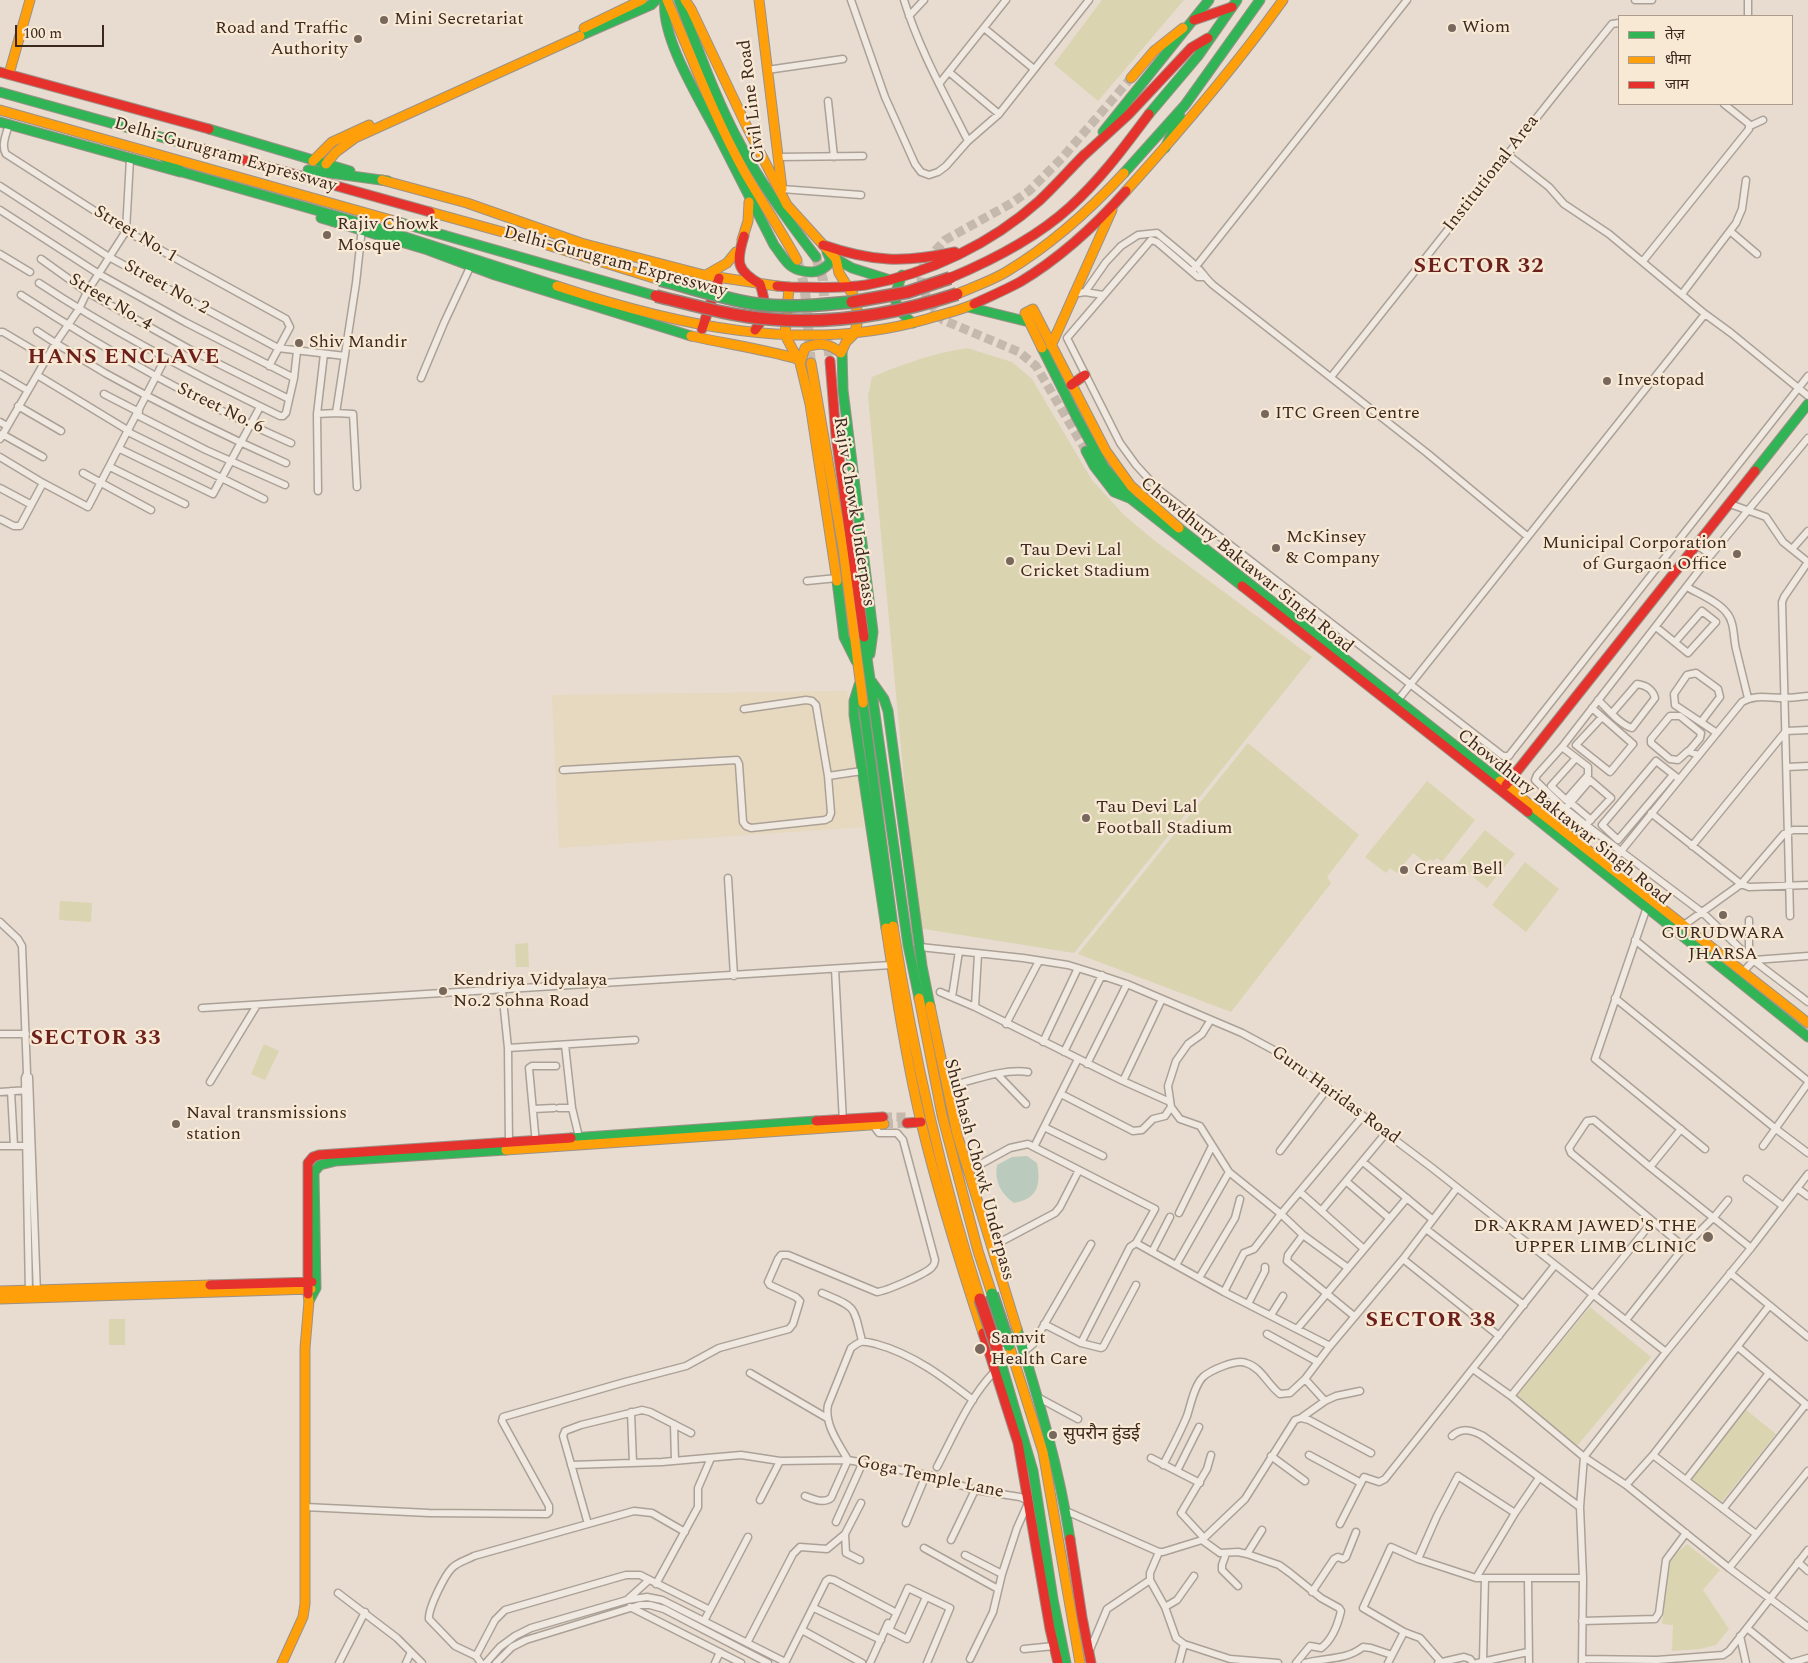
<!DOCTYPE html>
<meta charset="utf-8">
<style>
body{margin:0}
#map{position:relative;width:1808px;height:1663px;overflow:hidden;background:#e7dccf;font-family:Spectral,"Noto Sans Devanagari",serif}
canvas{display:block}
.legend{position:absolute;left:1618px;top:15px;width:175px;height:90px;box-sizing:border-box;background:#f8e9d5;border:1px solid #ad9c8c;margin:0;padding:6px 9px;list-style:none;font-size:15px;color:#3d281e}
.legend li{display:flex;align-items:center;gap:10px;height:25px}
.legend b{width:25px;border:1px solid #ad9c8c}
.scale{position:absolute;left:15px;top:25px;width:89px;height:22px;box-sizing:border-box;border:2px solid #3d281e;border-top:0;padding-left:6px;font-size:15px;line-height:18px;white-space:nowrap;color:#3d281e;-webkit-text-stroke:4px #f8e9d5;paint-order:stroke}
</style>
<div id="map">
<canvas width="1808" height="1663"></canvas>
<ul class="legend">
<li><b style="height:6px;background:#30b455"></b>तेज़</li>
<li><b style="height:6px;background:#ff9f0a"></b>धीमा</li>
<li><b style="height:6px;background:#e5322d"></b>जाम</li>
</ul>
<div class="scale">100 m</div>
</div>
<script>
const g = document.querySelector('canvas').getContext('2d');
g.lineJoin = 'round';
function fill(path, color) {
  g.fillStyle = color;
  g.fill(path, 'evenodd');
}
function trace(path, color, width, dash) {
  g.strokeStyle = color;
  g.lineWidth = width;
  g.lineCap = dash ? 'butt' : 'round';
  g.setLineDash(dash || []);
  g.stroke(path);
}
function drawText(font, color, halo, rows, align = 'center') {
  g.font = font + ' Spectral,"Noto Sans Devanagari",serif';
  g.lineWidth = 4.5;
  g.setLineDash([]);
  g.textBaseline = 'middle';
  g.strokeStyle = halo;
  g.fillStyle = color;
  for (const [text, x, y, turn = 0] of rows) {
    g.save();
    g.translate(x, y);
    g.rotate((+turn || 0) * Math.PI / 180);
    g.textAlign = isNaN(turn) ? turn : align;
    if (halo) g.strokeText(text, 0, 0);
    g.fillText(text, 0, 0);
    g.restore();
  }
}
const farmland = new Path2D(`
 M847 691 864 827 559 848 552 695Z`);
const green = new Path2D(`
 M1102 0H1184L1098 101 1054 64Z
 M967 348 1012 362 1032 379 1092 480 1124 515 1155 541 1312 657 1074 953 918 928 868 396 872 377C903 364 934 353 967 348Z
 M1248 743 1359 835 1327 877 1331 883 1231 1012 1078 954Z
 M1427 781 1475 820 1442 862 1437 858 1433 861 1430 859 1426 863 1413 853 1397 873 1390 868 1386 873 1365 857Z
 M1485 830 1515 854 1487 888 1457 864Z
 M1525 862 1559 889 1526 932 1492 905Z
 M60 901 92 903 91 922 59 920Z
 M528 943 529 967H516L515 944Z
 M264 1044 279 1051 265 1080 251 1074Z
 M1590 1307 1651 1357 1577 1446 1516 1396Z
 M109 1319H125V1345H109Z
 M1745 1409 1776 1434 1720 1504 1689 1480Z
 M1687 1544 1720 1570 1703 1590 1729 1629 1716 1645 1700 1649 1672 1651 1673 1625 1662 1624 1669 1560Z`);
const water = new Path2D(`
 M1027 1156 1037 1163C1041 1184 1038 1199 1014 1203 1001 1194 994 1181 997 1165L1012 1157Z`);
const secondaryTunnel = new Path2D(`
 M1086 451 1036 366 1019 352 943 320 927 299 921 279 924 263 945 240 1010 204 1029 191 1062 158 1131 78
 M883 1117H906
 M884 1124 907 1123`);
const primaryTunnel = new Path2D(`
 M816 257 823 280 826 330 830 361
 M798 263C809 293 807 331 811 363`);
const street = new Path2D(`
 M851 0 885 97 915 164 921 172 929 175 938 172 946 166 968 141 999 114 1089 0
 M904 0C919 49 945 95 968 141
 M1635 0H1652
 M1748 0V16
 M909 16 924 0
 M984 28 1034 69
 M767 70 843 59
 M949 72 999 114
 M939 84 1006 0
 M828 101 834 157
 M9 125C6 134 1 146 6 154L126 231 286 319 290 327 269 366
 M1750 126 1763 120
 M1507 154 1549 187 1564 204 1609 234 1705 314 1731 333 1808 396
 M778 157 863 156
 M0 186 109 257 278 348 345 356
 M782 189 861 195
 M0 210 99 274 185 322 294 378
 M1730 231 1757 254
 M0 254 30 272
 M41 259 87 292 189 349 289 399
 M1643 261 1749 129V124L1724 104
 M1194 269 1407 0
 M1203 277H1198L1157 242 1151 240 1067 338 1120 443 1136 465 1158 489 1503 756H1509L1511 753 1808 376
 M39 283C116 334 197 376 280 416H283L286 413 294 378 297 351
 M1085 292 1106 262 1121 246 1138 235 1157 233C1170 244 1184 255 1197 267 1203 273 1206 279 1213 285L1427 453 1527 536
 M1073 294 1085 292 1103 295
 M1682 294 1736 223 1742 209 1746 180
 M21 295C107 351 197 402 291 443
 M37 331C59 346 82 359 105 373 164 406 225 436 286 463
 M0 332H3L47 358
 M0 374 27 390
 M37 375 129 431
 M1331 377 1557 92 1612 24 1619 23
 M421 378 444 323 472 263
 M104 394 139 412
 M18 406 61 431
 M336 413 356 283 362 228
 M317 414 324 354
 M137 415 206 450 285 485
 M0 422 7 426
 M128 432 264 499
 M2 434 43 457
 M1808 438 1711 555 1562 747 1537 775 1535 780 1561 805 1586 825 1703 913 1749 957 1808 1002
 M0 439 55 344 79 309 87 292 126 231 130 159
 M120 449 213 494 260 407
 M0 457 43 483 88 507 165 359
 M110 467 185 504
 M83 473 151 510
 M0 488 30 504
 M318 491 317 414 336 413 353 414 357 487
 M1730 504 1766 517 1783 542 1808 562
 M0 519 14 526H20L43 483
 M1697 545 1711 555
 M1792 549 1808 531
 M807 581 837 578
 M1687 587C1699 594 1717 601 1726 612 1735 622 1733 637 1736 649 1740 665 1744 682 1748 698
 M1656 627 1688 653 1716 622 1702 611 1675 642
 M1398 700 1705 314
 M1598 700C1608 709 1620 725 1632 728L1655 698C1653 690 1646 685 1637 684L1612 713
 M1592 708 1633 744 1610 772 1576 745 1602 717
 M1701 722 1720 697 1718 689 1696 673 1687 675 1674 694 1675 705 1717 733
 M1562 747 1588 767V775L1566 800 1551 786 1576 758
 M1689 751 1700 738 1701 733 1680 716H1670L1651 739V743L1670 759 1678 760 1688 751 1698 755
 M1787 767 1808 766
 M563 770 737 760 739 764 743 822 746 826 751 828 825 820 829 818 831 813 828 776 816 705 812 701 806 700 744 709
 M1673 775 1618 840 1602 825 1656 761 1679 779
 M828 776 862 771
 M1571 803 1591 820
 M1566 808 1590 780 1611 798 1586 825
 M1651 813 1741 884 1749 887 1808 885
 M1692 846 1786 731 1808 730
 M1609 866 1742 702C1755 694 1769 698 1783 698 1791 698 1800 697 1808 696
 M728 878 734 976
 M1647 907 1595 1059 1705 1149
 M1790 916 1782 602 1784 597 1808 562
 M0 922 18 939 22 946 27 1073 25 1078 29 1294
 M1684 925 1741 884 1784 834 1793 830H1808
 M1635 940 1808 1081
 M920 947 1023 958 1068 965 1094 973 1127 984 1242 1033 1281 1054 1431 1167 1666 1352
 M1749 957V920
 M835 969 843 1122
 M1743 972 1754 960 1808 956
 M502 990 508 1048 509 1145
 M940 992 975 1007 1123 1081 1170 1102
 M952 997 959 951
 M1615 998 1776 1129 1808 1153
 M975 1007 978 954
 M202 1008 891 965
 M1210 1021 1202 1034 1188 1044 1176 1061 1168 1086 1171 1107 1180 1119 1200 1126 1229 1172 1281 1214 1303 1235 1348 1268
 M1006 1024 1039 961
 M0 1034H26
 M1043 1042 1078 968
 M565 1045 572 1108 579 1137
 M508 1048 635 1040
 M1064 1052 1102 975
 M1087 1064 1127 984
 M997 1074 1026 1104
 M29 1077 37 1294
 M1123 1081 1162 999
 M210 1082 257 1005
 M947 1087C971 1081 1004 1068 1028 1072
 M11 1091 14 1146
 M0 1092 29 1090
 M1061 1094 1133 1131 1142 1130 1153 1119 1165 1116 1171 1107
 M559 1108H572
 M533 1109 554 1108
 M1044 1127 1103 1156
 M536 1144 529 1068 532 1066H556
 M0 1146H26
 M1763 1146 1808 1083
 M1034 1147 1078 1059
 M1280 1151 1328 1088
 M1363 1162 1432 1219
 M1650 1167 1681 1129
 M968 1171 1010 1148 1028 1144 1155 1209 1136 1243 1130 1247 1081 1343
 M1747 1179 1783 1206
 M1347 1182 1389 1218
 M1797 1188 1808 1196
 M1300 1192 1364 1249
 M1322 1210 1386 1133
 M1179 1213 1212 1146
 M1426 1229 1524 1305
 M1303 1235 1288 1255 1287 1261 1354 1316
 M1136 1243 1224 1292 1330 1346
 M991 1247 1055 1213 1060 1207 1079 1170
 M1684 1247 1571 1153 1569 1148 1587 1121 1594 1120 1650 1167 1751 1248
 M1152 1252 1170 1217
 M1403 1259 1499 1336
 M1176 1265 1229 1172
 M1730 1273 1808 1337
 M1199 1278 1235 1218 1240 1199
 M1224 1292 1244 1253 1254 1249 1281 1214 1363 1116
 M822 1293C856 1308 853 1304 862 1341
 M1248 1304 1265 1271V1267
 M1271 1315 1283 1296
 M1626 1320 1684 1247 1714 1217 1728 1200
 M1044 1324 1081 1343 1101 1348 1103 1347 1136 1285
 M1297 1329 1407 1198
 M1267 1334 1318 1362
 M1738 1347 1808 1406
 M1024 1352 1033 1344 1091 1244
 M1473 1369 1511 1396 1584 1457 1626 1485 1729 1568 1808 1627
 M750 1373 827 1418
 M1305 1379 1325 1401
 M1511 1396 1652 1222
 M1039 1398 1078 1419
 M631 1412 633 1463
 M1301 1418 1325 1401 1336 1396 1360 1391
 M674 1424 675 1461
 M1452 1436C1462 1427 1472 1430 1483 1436L1580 1507
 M1309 1455 1361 1483
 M1653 1455 1756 1534
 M1271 1456 1305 1481
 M1151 1458 1200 1483
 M571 1465 662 1462 741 1455 780 1461 848 1460 932 1476 975 1490 1020 1497 1029 1501 1017 1528 1002 1574 993 1612 970 1659
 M1163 1465C1172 1448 1180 1433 1187 1416 1191 1404 1194 1386 1203 1377 1211 1370 1236 1359 1246 1363 1261 1367 1268 1385 1280 1394L1290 1393 1305 1379 1330 1346 1403 1259 1457 1188
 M937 1467C954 1435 969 1398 994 1372
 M1177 1471 1199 1427
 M1686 1480 1769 1373
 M1626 1485 1653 1455 1769 1306
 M805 1496C813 1499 823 1504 831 1498L848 1460C839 1444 824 1424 828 1405L851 1348C854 1346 857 1343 861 1342 865 1341 871 1343 876 1344 913 1354 943 1377 973 1400
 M760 1500 780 1461
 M305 1507 429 1513 547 1514 549 1512V1506L502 1421 503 1417 625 1382 686 1366 719 1348 789 1329 793 1324 800 1301 796 1297 770 1285 768 1282 778 1259 781 1255H788L877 1292C886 1291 926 1274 932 1267 935 1264 934 1264 935 1260L903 1140 897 1133H879L873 1125
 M1723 1509 1806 1404
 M1066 1511 1159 1552H1163L1202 1540 1245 1499 1295 1420 1301 1418 1309 1420 1371 1453
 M836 1522 863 1462
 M906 1523 926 1475
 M588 1524 563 1436 565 1431 581 1425 642 1410 650 1412 691 1433
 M1340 1524 1364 1477 1379 1482 1385 1479 1555 1265
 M845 1534 846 1553 860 1560
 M1204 1538 1181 1513 1207 1469 1211 1455
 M951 1540 975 1490
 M1202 1540 1220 1553 1238 1552 1247 1554 1279 1565 1290 1573 1321 1598 1339 1608 1341 1611C1338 1624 1332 1640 1321 1648L1310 1646 1296 1663
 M924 1548 998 1589
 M1159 1552 1150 1573V1580L1165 1607 1176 1638 1184 1644 1230 1659 1278 1663
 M1226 1554 1222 1565V1570L1238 1586
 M1247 1554 1262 1530
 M965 1555 1002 1574
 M1418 1559 1437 1516 1458 1476 1515 1513
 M1798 1562 1808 1571
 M1729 1568 1808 1471
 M1476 1578 1515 1513 1539 1478
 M1528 1579 1529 1663
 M656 1584 698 1507V1488L711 1458
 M1312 1592 1334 1559 1338 1557 1343 1559 1346 1557 1356 1532
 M338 1593 397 1638 422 1663
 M926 1597 907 1639 889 1630 908 1588 950 1608 927 1663
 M628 1599 649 1580
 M630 1607 741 1663
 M1165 1607 1177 1600 1194 1576
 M814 1608 881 1640
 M704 1621 748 1537
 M1582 1621 1655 1619 1659 1613 1666 1560 1686 1533
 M1747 1628 1790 1663
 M802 1630 862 1663
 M1740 1636 1746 1663
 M747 1643 793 1554 800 1547 827 1549 845 1534 861 1503
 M1024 1649 1054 1646
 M1089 1652 1107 1609 1150 1580
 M476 1656 495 1620 505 1610 626 1575H640L710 1610
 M1582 1659 1657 1660 1723 1655 1729 1651 1808 1550
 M1483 1661 1485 1579
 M1441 1662 1420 1638 1404 1632 1363 1608 1391 1547 1418 1559 1476 1578H1583
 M339 1663 365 1612
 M406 1663 411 1652
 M481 1663 476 1656 455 1646 429 1619C428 1608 445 1575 452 1568 458 1562 467 1560 474 1556L634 1511 652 1513 685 1532
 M486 1663 500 1647 515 1636 531 1628 627 1600 647 1597 662 1600 785 1662
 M496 1663 512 1647 526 1640 640 1605H650L664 1609 768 1663
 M715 1663 720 1652
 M785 1663 826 1581 829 1579 834 1580 893 1611
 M870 1663 888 1623
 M1179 1663 1184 1644
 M1305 1663C1326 1657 1345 1661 1363 1647L1371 1648 1392 1655
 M1388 1663 1404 1632
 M1438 1663 1464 1657 1470 1659 1473 1663
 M1477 1663 1528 1652
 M1582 1663 1583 1578 1580 1507 1584 1457 1666 1352 1751 1248 1808 1174
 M1791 1663 1808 1658`);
const fast = new Path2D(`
 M665 0C660 37 700 100 717 133 736 170 755 208 774 245 787 262 789 271 811 272 820 272 826 268 831 261L827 252
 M679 0C698 48 715 98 740 144 761 184 788 221 816 257
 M580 36 651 5 656 0
 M0 92 193 146
 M1149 114 1198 56 1237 0
 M0 122 180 172
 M209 129 350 171
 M1103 132 1209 0
 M1165 148 1180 116
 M165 158 182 172 368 225 557 286
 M308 170 388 181
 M1124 173 1185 105 1260 0
 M321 218 428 250 495 275 691 336
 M398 222 656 296
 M836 259 852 268 887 279
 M902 275C892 299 892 307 913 323
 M968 307 1029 322
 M1042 348 1076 416 1104 467 1131 499 1242 586
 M842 351 843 390 873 632 870 654
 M1086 451 1094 466 1114 492 1129 498
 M1755 471 1808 404
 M1179 528 1500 781
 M837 581 844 637 856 661
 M864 637 908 945 919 998
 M872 682 884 699 888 711 922 966 930 1006
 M859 685 854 701V715L886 928
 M863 703 893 926
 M1528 812 1808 1037
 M571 1138 816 1121
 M309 1301 316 1288 314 1172 320 1165 336 1161 506 1150
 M1017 1329C1038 1398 1059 1467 1070 1539
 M997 1349 1033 1471 1053 1599 1066 1663`);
const slow = new Path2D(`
 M667 0C692 57 714 117 744 171 761 201 781 230 797 260
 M685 0 691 9 747 127 787 205 836 259 839 273 853 295 857 310V324L854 334 846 342 842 351
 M759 0 782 189
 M584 28 642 0
 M9 74 30 0
 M1131 78 1154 51 1183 28
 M0 110 398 222
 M313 161 332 142 369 125
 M326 164 336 152 355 138 580 36
 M382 180 467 203 581 243 704 275 777 286
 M1126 191C1181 130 1235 67 1283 0
 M430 212 528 239 660 280
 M742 240 748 221 749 202
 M706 275 727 263 736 252
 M557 286C675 325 804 355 927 319 942 314 959 311 974 304
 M789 287 785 335 800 363 810 404 837 581
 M957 294C973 287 991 281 1006 272 1051 245 1089 211 1124 173
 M691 336C727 344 763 349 798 359
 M1051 346 1112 210
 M1042 348 1025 313 1033 309 1106 451 1131 486 1179 528
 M800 363 805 348C819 342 829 343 841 353
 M811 363 843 548 863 703
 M1500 781 1808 1023
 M893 926C913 1052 941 1177 980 1299
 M886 928C896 993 906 1058 921 1122 938 1193 960 1263 983 1333
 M919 998 942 1115 978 1251 992 1294
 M930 1006 957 1134 1017 1329
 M506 1150 884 1124
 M0 1291 210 1285
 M0 1299 311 1289
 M1009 1345 1043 1452 1080 1663
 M282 1663 303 1617 305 1604V1348L309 1301 308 1294`);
const jam = new Path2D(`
 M1194 20 1232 7
 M0 72 209 129
 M193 146 430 212
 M1081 158 1128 115 1191 48 1208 38
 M744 236C736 262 736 270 760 284 766 302 767 315 755 330
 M823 245C872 262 904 263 955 252
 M950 278C993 260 1036 238 1070 207 1101 179 1125 146 1149 114
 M777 286 789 287C814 287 841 289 866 285 929 274 992 243 1039 201 1055 186 1070 169 1085 154
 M974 304C989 297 1005 290 1020 282 1060 258 1095 226 1126 191
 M702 329 719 278
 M830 361 836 436 864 637
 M1071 385 1085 375
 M1242 586 1528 812
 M1506 785 1755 471
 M816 1121 883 1117
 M907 1123 921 1122
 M210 1285 312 1282
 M308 1294V1163L313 1157 319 1155 571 1138
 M983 1333 1018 1443 1050 1629 1058 1663
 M1070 1539 1082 1617 1091 1663`);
const fastBridge = new Path2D(`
 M660 280C692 288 724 299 757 304 788 308 821 305 852 302
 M992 1294 1009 1345`);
const jamBridge = new Path2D(`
 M656 296C693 305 730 316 769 319 833 325 896 314 957 294
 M852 302 908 292 950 278
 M980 1299 997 1349`);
const markers = [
 [384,20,5,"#78675c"],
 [1452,28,5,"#78675c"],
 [358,39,5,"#78675c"],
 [327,235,5,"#78675c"],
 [299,343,5,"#78675c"],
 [1607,381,5,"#78675c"],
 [1265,414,5,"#78675c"],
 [1276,548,5,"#78675c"],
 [1737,554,5,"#78675c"],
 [1010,561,5,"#78675c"],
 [1086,818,5,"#78675c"],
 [1404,870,5,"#78675c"],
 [1723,915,5,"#78675c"],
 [443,991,5,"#78675c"],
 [176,1124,5,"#78675c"],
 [1708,1237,6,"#78675c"],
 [980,1349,6,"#78675c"],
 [1053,1435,5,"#78675c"]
];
const poiNames = [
 ["Mini Secretariat",394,20],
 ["Wiom",1462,28],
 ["Road and Traffic",348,29,"right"],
 ["Authority",348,50,"right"],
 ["Rajiv Chowk",337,225],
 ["Mosque",337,246],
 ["Shiv Mandir",309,343],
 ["Investopad",1617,381],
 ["ITC Green Centre",1275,414],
 ["McKinsey",1286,538],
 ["& Company",1286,559],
 ["Municipal Corporation",1727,544,"right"],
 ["of Gurgaon Office",1727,565,"right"],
 ["Tau Devi Lal",1020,551],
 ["Cricket Stadium",1020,572],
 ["Tau Devi Lal",1096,808],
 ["Football Stadium",1096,829],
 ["Cream Bell",1414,870],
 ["GURUDWARA",1723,934,"center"],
 ["JHARSA",1723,955,"center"],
 ["Kendriya Vidyalaya",453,981],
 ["No.2 Sohna Road",453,1002],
 ["Naval transmissions",186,1114],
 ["station",186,1135],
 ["DR AKRAM JAWED'S THE",1697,1227,"right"],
 ["UPPER LIMB CLINIC",1697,1248,"right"],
 ["Samvit",991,1339],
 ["Health Care",991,1360],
 ["सुपरौन हुंडई",1063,1435]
];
const streetNames = [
 ["Civil Line Road",753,101,-97],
 ["Delhi-Gurugram Expressway",225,156,16],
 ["Institutional Area",1492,174,-52],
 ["Street No. 1",135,235,31],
 ["Delhi-Gurugram Expressway",615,263,15],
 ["Street No. 2",166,288,29],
 ["Street No. 4",110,303,31],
 ["Street No. 6",220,409,26],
 ["Rajiv Chowk Underpass",853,512,81],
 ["Chowdhury Baktawar Singh Road",1246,566,39],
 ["Chowdhury Baktawar Singh Road",1563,818,39],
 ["Guru Haridas Road",1335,1096,36],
 ["Shubhash Chowk Underpass",978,1170,75],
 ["Goga Temple Lane",930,1478,12]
];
const districtNames = [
 ["SECTOR 32",1479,268],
 ["HANS ENCLAVE",124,359],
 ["SECTOR 33",96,1040],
 ["SECTOR 38",1431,1322]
];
fill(farmland, '#e7d9bf');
fill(green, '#dad4b1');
fill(water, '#bacbbe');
trace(secondaryTunnel, '#c5b8ac', 9, [9, 4.5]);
trace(primaryTunnel, '#c5b8ac', 10, [10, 5]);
trace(street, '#aca197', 9);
trace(fast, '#9c9188', 11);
trace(slow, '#9c9188', 11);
trace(jam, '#9c9188', 11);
trace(street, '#efe9e1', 6);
trace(fast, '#30b455', 9);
trace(slow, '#ff9f0a', 9);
trace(jam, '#e5322d', 9);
trace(fastBridge, '#92877f', 14, []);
trace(jamBridge, '#92877f', 14, []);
trace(fastBridge, '#30b455', 11);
trace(jamBridge, '#e5322d', 11);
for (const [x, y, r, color] of markers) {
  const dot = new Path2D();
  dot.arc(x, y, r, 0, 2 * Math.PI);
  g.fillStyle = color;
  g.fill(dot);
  trace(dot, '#f8e9d5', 2);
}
drawText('18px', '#3d281e', '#f8e9d5', poiNames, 'left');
drawText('18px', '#3d281e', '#f8e9d5', streetNames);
g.letterSpacing = '1px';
drawText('bold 22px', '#6c1f1b', '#f8e9d5', districtNames);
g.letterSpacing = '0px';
</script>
